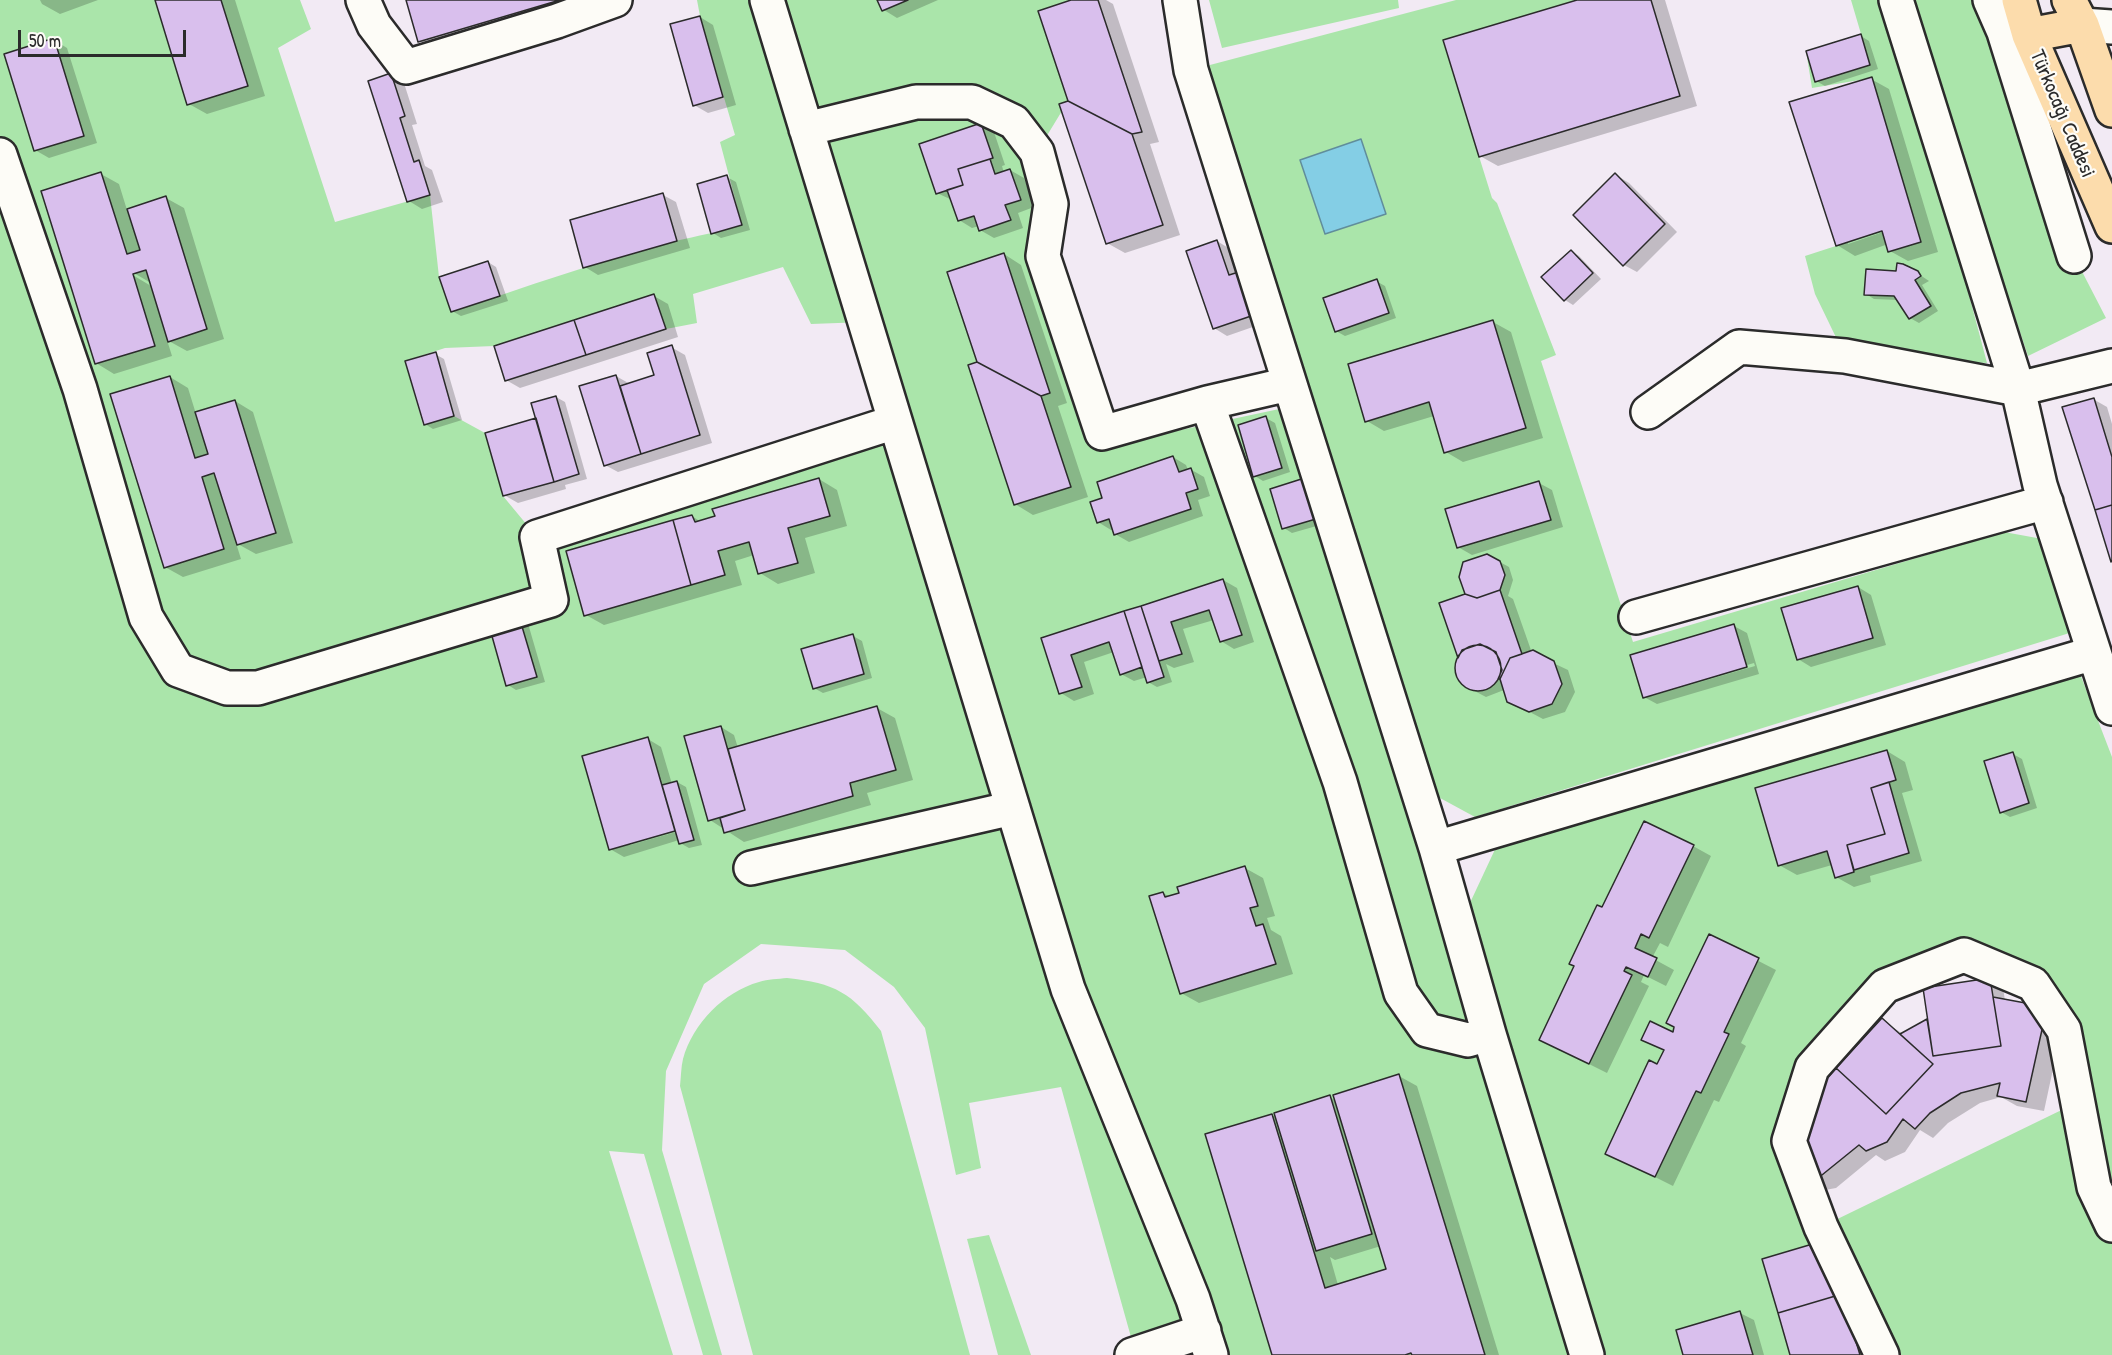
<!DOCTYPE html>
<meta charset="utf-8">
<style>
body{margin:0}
#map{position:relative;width:2112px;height:1355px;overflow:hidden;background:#f2eaf4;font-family:"Patrick Hand",sans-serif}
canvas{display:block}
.scale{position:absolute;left:18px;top:30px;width:168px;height:27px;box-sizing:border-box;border:3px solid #2b2b2b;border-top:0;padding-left:8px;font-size:18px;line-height:21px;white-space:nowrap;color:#2b2b2b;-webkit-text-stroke:4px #fdfcf7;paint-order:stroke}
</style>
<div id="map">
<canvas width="2112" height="1355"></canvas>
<div class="scale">50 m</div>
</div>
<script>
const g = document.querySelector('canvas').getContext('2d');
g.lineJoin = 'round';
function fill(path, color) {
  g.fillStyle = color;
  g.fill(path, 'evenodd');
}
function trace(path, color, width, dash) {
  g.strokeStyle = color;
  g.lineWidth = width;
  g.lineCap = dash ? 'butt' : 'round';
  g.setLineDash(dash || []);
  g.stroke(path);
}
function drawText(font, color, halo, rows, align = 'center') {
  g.font = font + ' "Patrick Hand",sans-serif';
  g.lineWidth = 4.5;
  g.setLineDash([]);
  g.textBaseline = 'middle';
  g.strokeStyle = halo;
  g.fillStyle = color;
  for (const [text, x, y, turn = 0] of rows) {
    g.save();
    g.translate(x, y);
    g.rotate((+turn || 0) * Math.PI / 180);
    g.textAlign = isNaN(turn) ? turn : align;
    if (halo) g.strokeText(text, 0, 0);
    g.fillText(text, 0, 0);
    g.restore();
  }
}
const green = new Path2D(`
 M0 0H300L311 29 278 48 335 222 430 195 439 277 451 312C525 287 599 261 675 241 697 236 719 232 742 225L720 142 735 135 700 16 697 0H1071L1039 11 1068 101 1037 152 1043 256 1096 448 1284 408 1586 1355H1136L1061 1087 969 1103 981 1168 956 1175 925 1028 894 987 845 950 761 944 704 984 666 1071 662 1150 722 1355H703L644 1154 609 1151 673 1355H0V205L123 576 0 155ZM783 267 811 324 865 322 895 422 537 537 503 496 485 433 454 416 423 425 405 361 445 348 494 346 654 294 666 329 697 323 693 294Z
 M1209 0H1398L1399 8 1222 48Z
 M1456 0H1577L1443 41 1492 198 1497 203 1556 355 1541 361 1633 642 2004 532 2048 540 2076 631 1475 817 1429 792 1191 70Z
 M1851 0H1891L1987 363 1845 356 1815 294 1805 256 1882 231 1889 252 1921 241 1872 78 1812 88 1806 51 1861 34Z
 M1909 0H1990L2074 256 2106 318 2028 356Z
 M2077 666 2112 757V1355H1591L1469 905 1498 843ZM1964 955 2033 984 2078 1102 1821 1227 1812 1068 1885 986Z
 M787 978C835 983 852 993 881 1031L970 1355H753L680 1086C681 1077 681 1067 683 1059 693 1023 724 992 759 982 768 979 778 979 787 978Z
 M989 1235 1031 1355H998L967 1239Z`);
const water = new Path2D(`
 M1361 139 1386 214 1325 234 1300 160Z`);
const shadow = new Path2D(`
 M40 0H98L60 14 42 4Z
 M156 0H235L265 96 207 114 189 104Z
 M407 0H611L438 52 420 41Z
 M879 0H938L897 18 884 10Z
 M1076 0H1106L1113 4 1159 142 1150 144 1180 235 1125 253 1107 243 1070 102Z
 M1582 0H1665L1697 106 1498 166 1480 156Z
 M700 17 713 25 736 105 708 113 694 105Z
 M1861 36 1869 41 1878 69 1825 86 1816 81Z
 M54 40 67 48 97 143 49 158 35 150Z
 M391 75 404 83 417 124 412 125 425 166 432 170 443 202 422 209 409 201Z
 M1871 79 1889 89 1938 252 1908 261 1890 251 1888 244 1855 256 1837 245ZM1888 227 1889 230 1848 244V240Z
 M981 124 994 132 1005 165 1002 166 1004 173 1010 170 1024 178 1034 207 1018 213 1023 228 994 238 980 230 979 226 972 228 959 220 952 200 937 193Z
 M101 174 119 184 127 210 166 198 184 208 224 339 187 351 167 340 172 356 114 374 96 363ZM127 269 151 283V286L126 271Z
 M1616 175 1629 183 1677 232 1637 272 1624 265Z
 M727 177 736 182 750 230 721 238 713 233Z
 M663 195 676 202 690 248 598 275 585 267Z
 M1217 241 1230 249 1238 274 1270 321 1227 336 1214 328Z
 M1571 251 1579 256 1601 279 1573 305 1565 300Z
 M1004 254 1021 265 1067 403 1058 406 1088 497 1033 515 1015 504 979 363Z
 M488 262 496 267 508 301 461 316 452 311Z
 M1917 273 1929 281 1922 285 1938 311 1919 323 1910 318 1898 300 1874 299 1866 294Z
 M1376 281 1385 286 1396 318 1345 336 1336 331Z
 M654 296 668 304 678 337 520 388 506 380Z
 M1493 322 1511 332 1543 438 1463 462 1446 452 1434 416 1384 431 1367 421Z
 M671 347 685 355 712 443 618 472 605 465 616 376 630 384 656 376Z
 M435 354 444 359 462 420 433 429 425 424Z
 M170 377 188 388 196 414 235 401 253 412 293 543 256 554 236 543 241 559 183 577 165 567Z
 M556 397 565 402 587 479 565 485 566 489 518 503 504 495 535 420Z
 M2093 399 2107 407 2112 424V561Z
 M1266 418 1275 423 1290 472 1263 481 1255 476Z
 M1173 457 1186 465 1188 470 1190 469 1204 477 1210 496 1198 500 1203 516 1129 542 1115 534 1114 529 1111 530 1098 522 1104 499Z
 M819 479 837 490 847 526 805 538 815 573 778 584 760 573 754 555 735 561 742 585 604 625 586 615 692 516 701 522Z
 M1539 483 1552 490 1563 527 1472 555 1458 547Z
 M1272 490 1334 521 1292 533 1284 528Z
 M1487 555 1509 567 1513 580 1508 596 1513 599 1532 653 1568 670 1575 692 1565 712 1543 719 1509 701 1504 690 1486 697 1461 684 1455 667 1459 658 1441 604 1467 595Z
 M1223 580 1237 588 1254 642 1234 649 1221 641 1214 620 1183 629 1194 662 1174 668 1166 664 1172 682 1157 687 1148 682 1147 677 1134 681 1121 674 1114 652 1084 662 1094 694 1074 701 1061 693 1043 639Z
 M1858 587 1871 595 1886 645 1811 667 1798 659Z
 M527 620 545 682 516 690 508 685 490 623Z
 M1734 626 1747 633 1759 674 1657 704 1644 697ZM1754 663 1755 666 1652 696V693Z
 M853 636 862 641 872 678 823 693 814 688Z
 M877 708 895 718 913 780 867 793 871 805 744 842 710 820 721 727 734 735 738 748Z
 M648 739 661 747 672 784 677 782 686 787 702 845 689 848 680 843 679 840 624 857 610 849ZM676 829V832L630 845 629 843Z
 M1887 751 1905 762 1913 790 1902 793 1922 861 1870 876 1871 882 1854 887 1836 877 1832 865 1797 875 1779 865Z
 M2013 754 2022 759 2037 808 2010 817 2001 812Z
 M1693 846 1711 856 1668 947 1660 943 1652 958 1674 970 1666 986 1644 975 1641 982 1649 986 1607 1073 1541 1040 1603 909Z
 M1245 868 1263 878 1275 916 1267 918 1271 930 1281 936 1293 974 1199 1003 1181 993 1163 893 1170 897Z
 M1710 936 1776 970 1741 1043 1746 1046 1719 1102 1714 1100 1673 1186 1607 1153 1665 1051 1643 1039 1673 1034Z
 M1990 979 2003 987 2005 1001 2064 1018 2044 1111 2017 1106 2001 1097 1980 1103 1948 1123 1933 1138 1920 1130 1905 1152 1885 1161 1876 1155 1836 1188 1825 1190 1807 1179 1823 1086 1882 1020 1903 1034 1927 1021 1929 1022Z
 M1399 1076 1417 1086 1499 1355H1274L1272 1115 1277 1118 1330 1097 1336 1101ZM1381 1246 1388 1270 1338 1285 1330 1257 1335 1260Z
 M1826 1242 1870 1355H1792Z
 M1740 1313 1754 1320 1764 1355H1685Z`);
const building = new Path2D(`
 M155 0H221L248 86 187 105Z
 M406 0H560L418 42Z
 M877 0H908L882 11Z
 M1071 0H1098L1142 132 1132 134 1068 101 1038 11Z
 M1577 0H1651L1680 96 1479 157 1443 40Z
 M700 16 723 97 693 106 670 24Z
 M1861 34 1870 65 1815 82 1806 51Z
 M54 38 84 136 34 151 4 54Z
 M391 73 405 116 400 118 414 162 419 160 430 195 407 202 368 81Z
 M1872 77 1921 242 1888 252 1882 231 1836 246 1789 102Z
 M1068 101 1132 134 1163 225 1106 244 1059 104Z
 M981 123 993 158 958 169 963 185 936 194 919 144Z
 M990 159 995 174 1010 169 1021 200 1005 205 1011 220 979 231 974 216 958 221 947 190 963 185 958 169Z
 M101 172 127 254 140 250 127 209 166 196 207 329 168 342 146 270 133 274 155 346 95 364 41 191Z
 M1615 173 1665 224 1623 266 1573 215Z
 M727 175 742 225 711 234 697 184Z
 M663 193 677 241 583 268 570 220Z
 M1217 240 1229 275 1242 271 1257 314 1213 329 1186 251Z
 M1571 250 1593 273 1564 301 1541 277Z
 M1004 253 1050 393 1041 396 977 362 947 272Z
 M488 261 500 296 451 312 439 277Z
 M1897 263 1903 264 1918 271 1921 276 1915 280 1931 306 1909 319 1894 296 1864 295 1866 269 1896 271Z
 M1377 279 1389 313 1335 332 1323 298Z
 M654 294 666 329 586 355 574 320Z
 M574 320 586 355 505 381 494 346Z
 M1493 320 1526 428 1444 453 1429 402 1365 422 1348 364Z
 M672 345 700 435 641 454 620 386 654 375 647 353Z
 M436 352 454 416 424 425 405 361Z
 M977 362 1041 396 1071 487 1014 505 968 365Z
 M616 375 641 454 604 466 579 386Z
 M170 376 195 458 208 454 195 412 235 400 276 533 237 545 214 473 202 477 224 549 164 568 110 394Z
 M556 396 579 474 554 482 531 403Z
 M2094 398 2112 457V505L2095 510 2062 407Z
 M1266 416 1282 468 1253 477 1238 425Z
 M536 418 554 482 503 496 485 433Z
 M1173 456 1179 472 1191 468 1198 489 1186 493 1191 509 1114 535 1109 519 1097 523 1090 502 1102 498 1097 482Z
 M1314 475 1326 516 1282 529 1270 489Z
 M819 478 830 516 788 528 798 563 758 574 749 542 718 551 725 575 691 585 673 520 692 515 695 522 715 516 712 509Z
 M1539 481 1551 520 1457 548 1445 509Z
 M2112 505V561L2111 562 2095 510Z
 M673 520 691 585 584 616 566 551Z
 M1487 554 1500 561 1505 575 1500 590 1477 598 1465 594 1459 577 1463 562Z
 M1223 579 1242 635 1220 642 1209 610 1171 622 1182 654 1159 661 1141 606Z
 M1858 586 1873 638 1797 660 1781 608Z
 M1500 590 1522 654 1510 658 1500 679H1498L1502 670 1496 652 1480 644 1462 650 1458 658 1439 603 1465 594 1477 598Z
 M1141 606 1164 677 1147 683 1124 611Z
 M1124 611 1142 667 1120 675 1109 642 1071 655 1082 687 1059 694 1041 638Z
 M518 613 537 677 506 686 488 622Z
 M1734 624 1747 667 1643 698 1630 655Z
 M853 634 864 674 813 689 801 649Z
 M1455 668a23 23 0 1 1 46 0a23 23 0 1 1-46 0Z
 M1533 650 1554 661 1562 684 1552 704 1529 712 1507 702 1500 679 1510 658Z
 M877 706 896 770 850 783 853 796 724 833 720 818 745 810 728 749Z
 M721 726 745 810 708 821 684 736Z
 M648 737 675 831 609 850 582 756Z
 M1887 750 1896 780 1871 788 1885 834 1847 845 1854 872 1835 878 1827 851 1778 866 1755 788Z
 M2013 752 2029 803 2000 813 1984 761Z
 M677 781 694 840 679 844 662 785Z
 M1889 782 1909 853 1854 870 1847 845 1885 834 1871 788Z
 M1644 821 1694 845 1649 938 1641 934 1635 948 1657 958 1648 977 1626 967 1624 971 1632 975 1589 1064 1539 1040 1574 966 1569 964 1597 905 1602 907Z
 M1245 866 1258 906 1250 908 1256 926 1263 924 1276 964 1180 994 1149 896 1163 892 1165 897 1179 893 1177 887Z
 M1709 934 1759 958 1724 1032 1729 1034 1701 1093 1696 1091 1655 1177 1605 1154 1649 1060 1657 1064 1664 1050 1641 1040 1650 1021 1673 1032 1674 1027 1666 1023Z
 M1990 978 2001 1046 1933 1056 1923 988Z
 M1993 997 2047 1007 2026 1102 1997 1096 2000 1083 1961 1093 1930 1113 1915 1129 1903 1119 1887 1142 1866 1151 1859 1145 1817 1179 1797 1128 1822 1084 1836 1068 1886 1114 1933 1064 1900 1034 1927 1019 1933 1056 2001 1046Z
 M1882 1018 1933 1064 1886 1114 1836 1068Z
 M1399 1074 1485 1355H1412L1411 1353 1405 1355H1272L1205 1134 1272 1114 1325 1288 1386 1269 1333 1095Z
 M1330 1095 1372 1234 1316 1251 1274 1113Z
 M1826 1240 1842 1294 1778 1313 1762 1259Z
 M1842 1294 1860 1355H1790L1778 1313Z
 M1740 1311 1753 1355H1683L1676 1330Z`);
const minor = new Path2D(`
 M363 0 374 25 406 67 557 21 615 0
 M767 0 1068 989 1193 1299 1211 1355
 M1180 0 1191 70 1436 848 1489 1034 1587 1355
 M1896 0 2018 389 2040 485 2112 708
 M1990 0 2004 32 2074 256
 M2082 25 2112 27
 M806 129 916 102H972L1014 122 1037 152 1051 204 1043 256 1102 433 1207 403
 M0 155 80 389 146 617 178 670 227 688H258L551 600 537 537 895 422
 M1289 384 1207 403 1340 782 1401 993 1427 1030 1468 1040 1489 1034
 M1648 412 1739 347 1845 356 2018 389 2112 366
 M1636 617 2046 502
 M1436 848 2094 653
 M751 868 1013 808
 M1132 1355 1204 1331
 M1882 1355 1821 1227 1789 1141 1812 1068 1885 986 1964 955 2033 984 2064 1030 2094 1187 2112 1225`);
const major = new Path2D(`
 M2019 0 2029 35 2112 226
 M2069 0 2082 25 2112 110
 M2029 35 2082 25`);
const streetNames = [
 ["Türkocağı Caddesi",2062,114,67]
];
fill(green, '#aae5aa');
fill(water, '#84cee5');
trace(water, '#608d9b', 1.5);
fill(shadow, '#0003');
fill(building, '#d9bfed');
trace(building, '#2b2b2b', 1.5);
trace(minor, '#2b2b2b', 38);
trace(major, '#2b2b2b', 38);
trace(minor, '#fdfcf7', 33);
trace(major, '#fcdcac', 33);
drawText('21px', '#2b2b2b', '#fdfcf7', streetNames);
</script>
